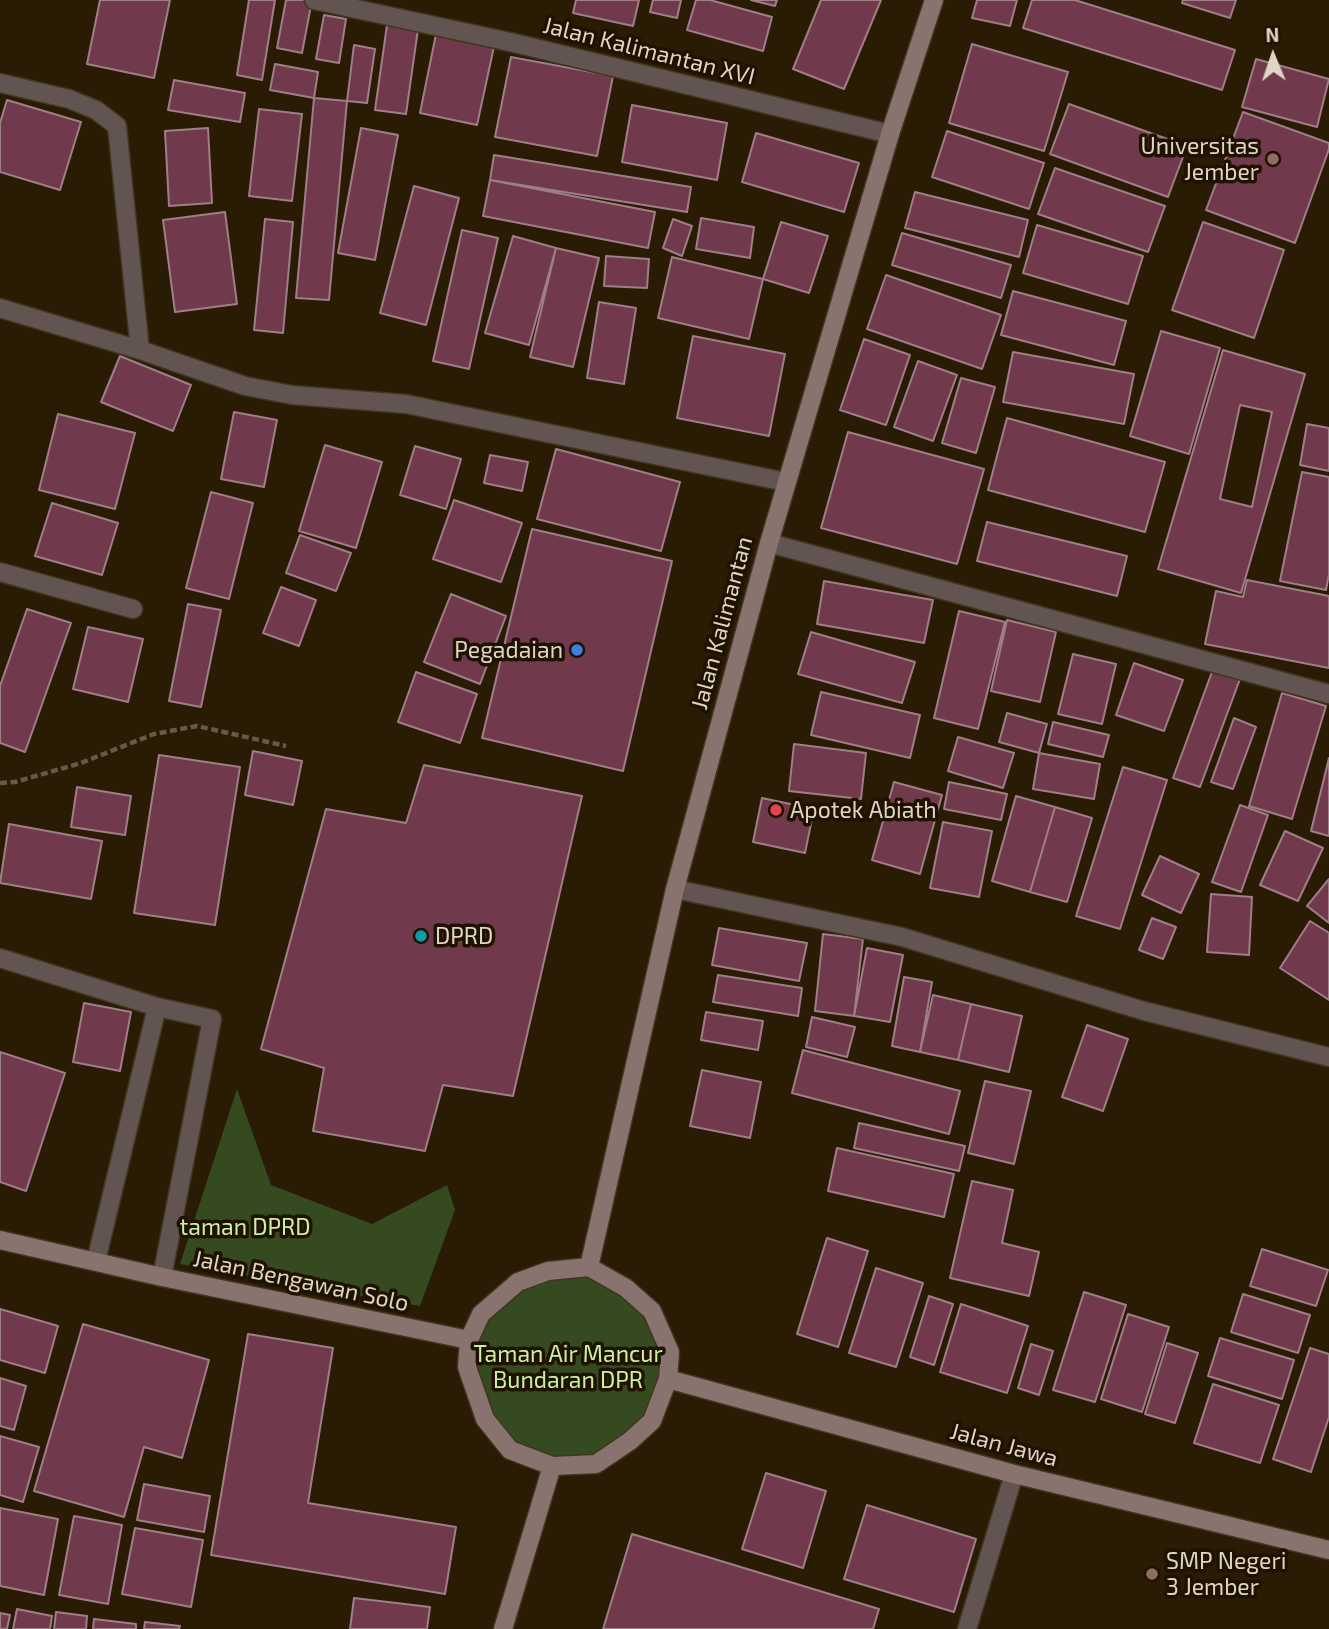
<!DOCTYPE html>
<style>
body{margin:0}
#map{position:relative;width:1329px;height:1629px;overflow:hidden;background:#291b04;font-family:"Exo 2",sans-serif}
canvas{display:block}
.north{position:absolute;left:1238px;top:21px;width:70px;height:70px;-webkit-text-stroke:5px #1f1200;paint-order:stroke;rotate:358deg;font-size:19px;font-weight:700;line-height:28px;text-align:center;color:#ded5c7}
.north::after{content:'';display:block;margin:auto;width:24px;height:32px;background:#ded5c7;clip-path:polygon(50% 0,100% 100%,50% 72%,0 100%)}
</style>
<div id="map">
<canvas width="1329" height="1629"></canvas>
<div class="north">N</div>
</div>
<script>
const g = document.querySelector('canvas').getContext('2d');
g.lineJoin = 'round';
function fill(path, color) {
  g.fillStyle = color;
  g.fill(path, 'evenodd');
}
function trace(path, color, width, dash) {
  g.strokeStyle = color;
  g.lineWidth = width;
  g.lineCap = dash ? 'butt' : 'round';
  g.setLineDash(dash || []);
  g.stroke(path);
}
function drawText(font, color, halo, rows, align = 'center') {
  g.font = font + ' "Exo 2",sans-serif';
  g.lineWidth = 7;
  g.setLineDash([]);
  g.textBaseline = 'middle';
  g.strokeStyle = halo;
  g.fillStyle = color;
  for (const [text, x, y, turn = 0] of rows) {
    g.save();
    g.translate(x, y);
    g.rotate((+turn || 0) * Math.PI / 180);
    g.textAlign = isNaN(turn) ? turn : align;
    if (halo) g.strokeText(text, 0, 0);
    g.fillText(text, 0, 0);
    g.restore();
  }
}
const green = new Path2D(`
 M237 1089 271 1185 372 1224 447 1185 455 1210 420 1306 180 1264Z
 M589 1267 626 1288 670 1352 652 1421 596 1464 510 1450 485 1419 469 1340 518 1282Z`);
const building = new Path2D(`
 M100 0H170L154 78 87 64Z
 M249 0H275L262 80 237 75Z
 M286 0H312L302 53 277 48Z
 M576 0H639L633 26 573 13Z
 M653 0H681L677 18 650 12Z
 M696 0H710L772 17 763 51 687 30Z
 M751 0H777L775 6Z
 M821 0H881L844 89 793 69Z
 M977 0H1017L1010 26 972 18Z
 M1032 0H1075L1235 50 1222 90 1023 28Z
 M1183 0H1236L1230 18 1182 3Z
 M324 15 346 19 339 63 316 59Z
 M387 25 418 29 406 114 375 110Z
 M437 29 495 42 477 125 420 113Z
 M972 44 1068 72 1044 151 949 123Z
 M354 45 375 49 367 103 347 101Z
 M511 57 613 76 597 156 495 137Z
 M1256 59 1329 79 1317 127 1242 107Z
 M275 64 318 72 314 98 270 90Z
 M174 80 245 93 240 122 168 110Z
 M314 98 347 101 329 300 296 298Z
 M7 100 81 122 60 190 0 172V123Z
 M1069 104 1187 146 1168 197 1050 154Z
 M632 105 727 123 717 180 622 162Z
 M259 109 302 114 292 201 249 196Z
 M1243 112 1329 143V149L1295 243 1206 210Z
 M208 128 212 203 169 206 165 131Z
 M361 128 398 135 375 260 338 253Z
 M947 131 1044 163 1029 209 932 177Z
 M756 133 859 163 844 212 742 182Z
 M494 155 691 187 687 212 490 180Z
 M1055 168 1165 206 1148 252 1038 214Z
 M490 180 655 212 648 248 483 216Z
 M414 186 459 198 426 325 380 313Z
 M915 192 1028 220 1019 257 905 228Z
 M225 212 237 304 175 312 163 220Z
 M701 218 754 227 750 258 696 249Z
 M265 219 293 222 283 333 254 330Z
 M673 219 692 226 682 256 663 248Z
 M781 222 828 236 809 293 763 279Z
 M1203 222 1284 250 1254 338 1172 310Z
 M1037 225 1143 256 1128 304 1023 273Z
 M462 230 498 238 469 369 433 361Z
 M902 233 1011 265 1001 298 892 265Z
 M513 236 556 248 529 345 485 333Z
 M556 248 599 258 573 367 530 357Z
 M606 256 649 259 647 288 604 286Z
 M672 257 763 279 749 339 658 318Z
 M886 275 1001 315 982 369 867 329Z
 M1013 291 1126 321 1114 365 1001 335Z
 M599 302 636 308 624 384 587 378Z
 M1161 331 1220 348 1189 454 1130 436Z
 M693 336 785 354 769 436 677 418Z
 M864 339 910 355 886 425 840 410Z
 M1223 350 1305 374 1241 593 1158 569ZM1240 405 1272 412 1252 507 1220 499Z
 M1013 352 1134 374 1124 424 1003 402Z
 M120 356 191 385 173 431 101 402Z
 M918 361 957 375 933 441 894 427Z
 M961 378 995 387 976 453 942 443Z
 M234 412 277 420 264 487 221 479Z
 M58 414 135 433 115 509 39 490Z
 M1007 418 1165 462 1145 532 988 490Z
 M1307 424 1329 428V471L1300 465Z
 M848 432 984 469 957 564 821 528Z
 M325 445 382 462 356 548 299 531Z
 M415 446 461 459 446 509 400 495Z
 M556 449 680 482 661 551 537 519Z
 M490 455 528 462 522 491 484 483Z
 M1302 472 1329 477V574L1326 590 1280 581Z
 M211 492 253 503 229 599 186 588Z
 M454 500 522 523 501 582 433 559Z
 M52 503 118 523 102 575 35 556Z
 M987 522 1127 556 1117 596 977 561Z
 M532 529 672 561 623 771 482 738Z
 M300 535 351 553 336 591 286 573Z
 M1247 580 1329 596V668L1205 644 1216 591 1243 597Z
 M824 581 933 600 924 643 817 624Z
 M281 587 316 600 299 646 263 633Z
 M451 594 506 616 480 684 424 662Z
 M188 604 221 610 201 707 169 701Z
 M27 609 71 623 25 752 0 743V686Z
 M959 611 1005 622 978 729 934 718Z
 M1007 620 1056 632 1040 702 991 691Z
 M88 627 143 639 128 702 73 689Z
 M811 632 915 662 902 703 798 674Z
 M1073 654 1116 664 1102 724 1058 714Z
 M1134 663 1183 680 1164 731 1116 715Z
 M1213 669 1240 679 1200 787 1173 778Z
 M416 672 477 694 460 743 398 722Z
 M821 692 920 715 910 758 811 735Z
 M1282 693 1326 706 1292 819 1249 806Z
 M1007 713 1047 724 1039 753 999 742Z
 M1234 718 1256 727 1233 789 1211 782Z
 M1053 722 1109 735 1103 757 1048 744Z
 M958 737 1014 753 1003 788 948 771Z
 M794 744 866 753 861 799 789 791Z
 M253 751 302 761 293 805 245 795Z
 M1039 753 1100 764 1094 799 1033 789Z
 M159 755 240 767 215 925 134 913Z
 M1329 758V836L1311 831Z
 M424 765 582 796 513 1096 443 1085 425 1151 313 1131 324 1068 261 1049 326 809 406 823Z
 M1123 767 1167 780 1120 929 1076 916Z
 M894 782 942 795 920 874 872 860Z
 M949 782 1007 794 1001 820 944 809Z
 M77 787 131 796 125 835 71 827Z
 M1016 796 1055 807 1030 892 992 881Z
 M762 798 814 809 805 853 753 842Z
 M1240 805 1268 815 1241 892 1212 882Z
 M1055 807 1092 818 1067 902 1030 892Z
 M943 822 992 831 979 897 930 888Z
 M9 824 102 841 91 899 0 883Z
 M1285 831 1323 848 1298 901 1260 885Z
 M1160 856 1199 874 1181 913 1142 895Z
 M1329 879V923L1307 906Z
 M1211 894 1252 897 1249 955 1207 952Z
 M1152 918 1176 927 1163 959 1139 950Z
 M1310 921 1329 933V1000L1280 968Z
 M719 928 807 943 799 981 712 965Z
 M823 934 863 939 854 1016 815 1011Z
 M867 948 903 955 890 1022 854 1016Z
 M718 975 802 988 798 1016 713 1002Z
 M904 977 932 982 920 1052 892 1046Z
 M933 995 971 1004 958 1060 920 1052Z
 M84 1003 131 1012 120 1071 73 1062Z
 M971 1004 1022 1016 1009 1072 958 1060Z
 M706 1012 763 1021 758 1050 701 1040Z
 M812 1017 855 1027 847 1057 806 1047Z
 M1087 1025 1128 1039 1103 1111 1062 1097Z
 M803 1050 960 1091 949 1134 792 1093Z
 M0 1052 65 1073 26 1191 0 1182Z
 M702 1070 761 1082 750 1138 690 1126Z
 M985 1081 1031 1091 1014 1164 968 1153Z
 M859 1123 965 1146 959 1171 854 1148Z
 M837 1148 954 1174 944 1217 828 1191Z
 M972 1181 1013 1190 1002 1243 1039 1252 1029 1296 950 1278Z
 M827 1238 868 1251 838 1347 797 1334Z
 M1262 1249 1328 1270 1316 1306 1250 1286Z
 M876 1268 923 1283 896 1367 849 1353Z
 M1084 1292 1126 1305 1095 1402 1053 1390Z
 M1243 1294 1310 1315 1298 1353 1231 1332Z
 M929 1296 953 1304 934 1365 910 1357Z
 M961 1304 1028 1326 1007 1393 940 1372Z
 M0 1309 58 1326 45 1373 0 1360Z
 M1128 1314 1169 1327 1142 1412 1101 1399Z
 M83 1324 209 1360 182 1458 144 1447 124 1517 34 1491Z
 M248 1334 333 1348 308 1503 456 1527 445 1594 211 1555Z
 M1220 1338 1294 1360 1282 1399 1208 1376Z
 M1167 1343 1198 1353 1175 1423 1145 1414Z
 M1031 1344 1053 1351 1039 1395 1018 1388Z
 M1310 1348 1329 1354V1417L1311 1472 1273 1459Z
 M0 1378 26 1386 14 1430 0 1426Z
 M1213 1384 1279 1405 1260 1463 1194 1443Z
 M0 1436 39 1447 23 1502 0 1495Z
 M766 1473 826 1491 803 1568 742 1549Z
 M144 1484 210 1496 204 1532 137 1520Z
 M867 1505 976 1539 954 1612 844 1579Z
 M0 1508 58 1519 44 1595 0 1586Z
 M74 1516 122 1525 108 1604 59 1595Z
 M135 1528 203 1540 191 1607 122 1594Z
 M632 1534 879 1609 873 1629H603Z
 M354 1598 430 1607 427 1629H350Z
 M17 1609 52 1616 50 1629H13Z
 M56 1612 87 1616 86 1629H54Z
 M0 1613 10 1615 7 1629H0Z
 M94 1619 136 1624V1629H93Z
 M145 1622 180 1626 179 1629H144Z`);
const path = new Path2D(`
 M0 783 15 782 81 763 154 734 197 726 286 746`);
const street = new Path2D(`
 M314 0 510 42 890 134
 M0 83 69 99 96 110 117 126 140 350
 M0 308 140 350 245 386 292 395 406 404 786 482
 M769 543 1329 694
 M0 572 133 609
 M675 889 902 937 1144 1011 1329 1057
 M0 958 157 1007 212 1019 162 1277
 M96 1261 157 1007
 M967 1629 1014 1474`);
const secondary = new Path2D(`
 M0 1240 162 1277 469 1340
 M589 1267 675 889 769 543 890 134 934 0
 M589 1267 626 1288 652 1311 670 1352 668 1379 652 1421 630 1441 596 1464 552 1466 510 1450 485 1419 467 1367 469 1340 481 1314 518 1282 548 1271Z
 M668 1379 1014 1474 1329 1550
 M503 1629 552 1466`);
const markers = [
 [1273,159,7,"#8d6e63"],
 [577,650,7,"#3f7fe0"],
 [776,810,7,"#e0444e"],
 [421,936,7,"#0f9aa8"],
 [1152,1574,7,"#8d6e63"]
];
const streetNames = [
 ["Jalan Kalimantan XVI",649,51,14],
 ["Jalan Kalimantan",722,623,-75],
 ["Jalan Bengawan Solo",301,1281,12],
 ["Jalan Jawa",1004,1445,15]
];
const poiNames = [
 ["Universitas",1259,146,"right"],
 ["Jember",1259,172,"right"],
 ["Pegadaian",563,650,"right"],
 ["Apotek Abiath",790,810],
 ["DPRD",435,936],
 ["SMP Negeri",1166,1561],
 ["3 Jember",1166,1587]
];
const parkNames = [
 ["taman DPRD",245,1227],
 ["Taman Air Mancur",568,1354],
 ["Bundaran DPR",568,1380]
];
fill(green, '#364a1f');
fill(building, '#71394c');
trace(building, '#9f7e88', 2);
trace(street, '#42351f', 21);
trace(secondary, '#42351f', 21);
trace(path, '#665a46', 4.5, [7, 3.5]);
trace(street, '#625451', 18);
trace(secondary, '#89736e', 18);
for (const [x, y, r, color] of markers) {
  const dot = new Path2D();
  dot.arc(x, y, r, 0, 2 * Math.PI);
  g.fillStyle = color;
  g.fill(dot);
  trace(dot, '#1f1200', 2.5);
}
drawText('23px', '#ded5c7', '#1f1200', streetNames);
drawText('23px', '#ded5c7', '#1f1200', poiNames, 'left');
drawText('23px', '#caf1a1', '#1f1200', parkNames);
</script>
